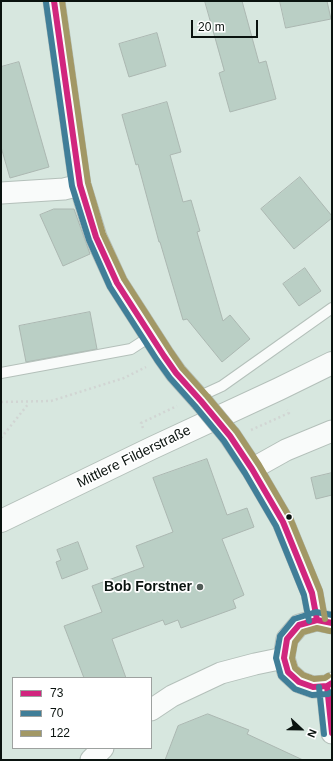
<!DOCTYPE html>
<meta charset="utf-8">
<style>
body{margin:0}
#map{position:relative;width:333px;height:761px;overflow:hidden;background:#d7e7df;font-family:Helvetica,sans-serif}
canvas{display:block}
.frame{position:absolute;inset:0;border:2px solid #0a130f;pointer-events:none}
.legend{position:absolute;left:12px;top:677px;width:140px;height:72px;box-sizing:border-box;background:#fff;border:1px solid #9da19f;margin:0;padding:5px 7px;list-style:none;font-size:12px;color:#0a130f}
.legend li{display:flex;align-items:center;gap:8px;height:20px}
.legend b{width:20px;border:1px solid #9da19f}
.north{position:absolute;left:281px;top:709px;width:40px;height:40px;-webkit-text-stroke:3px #fff;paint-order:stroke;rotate:112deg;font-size:11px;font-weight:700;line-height:16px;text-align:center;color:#0a130f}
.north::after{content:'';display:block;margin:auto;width:14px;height:18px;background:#0a130f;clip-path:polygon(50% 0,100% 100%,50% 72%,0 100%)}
.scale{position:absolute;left:191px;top:20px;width:67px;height:18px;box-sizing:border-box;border:2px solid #0a130f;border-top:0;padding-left:5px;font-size:12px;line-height:14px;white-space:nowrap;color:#0a130f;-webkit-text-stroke:3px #fff;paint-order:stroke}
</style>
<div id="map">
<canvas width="333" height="761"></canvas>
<div class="frame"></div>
<ul class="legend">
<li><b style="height:5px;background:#d1257e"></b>73</li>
<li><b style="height:5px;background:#407e98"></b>70</li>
<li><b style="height:5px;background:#a29865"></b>122</li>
</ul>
<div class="north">N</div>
<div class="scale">20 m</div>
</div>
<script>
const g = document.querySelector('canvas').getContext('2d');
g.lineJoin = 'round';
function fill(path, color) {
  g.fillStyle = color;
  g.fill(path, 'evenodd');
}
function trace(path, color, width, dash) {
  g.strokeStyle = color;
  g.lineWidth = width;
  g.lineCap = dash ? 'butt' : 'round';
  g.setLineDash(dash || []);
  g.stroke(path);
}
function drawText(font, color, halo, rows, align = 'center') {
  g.font = font + ' Helvetica,sans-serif';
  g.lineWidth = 3.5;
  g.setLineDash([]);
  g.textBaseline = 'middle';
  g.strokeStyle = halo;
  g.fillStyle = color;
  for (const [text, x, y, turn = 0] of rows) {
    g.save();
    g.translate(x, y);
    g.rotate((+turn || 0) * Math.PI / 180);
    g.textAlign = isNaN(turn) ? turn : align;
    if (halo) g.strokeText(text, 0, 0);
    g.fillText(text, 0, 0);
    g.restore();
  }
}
const building = new Path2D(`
 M205 1H242L259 63 266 61 276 99 230 112 219 73 224 71Z
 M280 1H327L331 19 286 28Z
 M157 33 166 66 129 77 119 44Z
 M19 62 49 167 10 178 1 147V67Z
 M167 102 181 152 170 155 183 202 191 200 200 231 197 232 223 321 230 315 250 339 222 362 187 319 183 320 160 242H159L138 164 136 165 122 115Z
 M300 177 332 216V218L294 249 261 209Z
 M54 209H74L90 254 63 266 40 215Z
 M305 268 321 291 299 306 283 284Z
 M90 312 97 349 26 362 19 326Z
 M207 459 227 515 247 508 254 527 222 539 244 595 233 600 236 608 181 628 178 620 165 625 163 620 112 639 126 678H84L64 626 102 612 92 586 144 567 136 546 173 532 153 478Z
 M332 473V495L316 499 311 478Z
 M78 542 88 569 62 579 56 562 61 560 57 550Z
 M208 714 249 730 247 734 303 760H165L178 726Z`);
const path = new Path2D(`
 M1 402 51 401 124 378 146 367
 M143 428 141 423 177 406
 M251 430 289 413 287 410
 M1 438 29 403`);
const service = new Path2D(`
 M1 373 131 349 151 336
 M198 397 222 386 332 308`);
const minor = new Path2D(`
 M54 1 80 185 96 237 117 283 164 356 176 373 201 401
 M1 193 64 189 80 185
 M230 436 252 469 283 522 312 593 317 620
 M252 469 286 450 332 431
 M332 623 317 620 299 625 287 639 284 658 288 672 299 682 313 687 327 686 332 683
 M327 686 332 733
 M151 710 172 696 221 673 255 664 284 658
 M91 760 103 748`);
const secondary = new Path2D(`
 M1 521 152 448 279 389 332 363`);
const minorBridge = new Path2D(`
 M201 401 230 436`);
const bus1 = new Path2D(`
 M54 1 80 185 96 237 117 283 164 356 176 373 201 401 230 436 252 469 283 522 312 593 317 620
 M332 623 317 620 299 625 287 639 284 658 288 672 299 682 313 687 327 686 332 683
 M327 686 332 733`);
const bus2 = new Path2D(`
 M46 2 72 186 89 240 110 287 157 360 170 378 195 406 224 441 245 473 276 526 304 595 309 621
 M332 615 316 612 294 619 280 636 276 658 281 676 295 689 312 695 328 694 332 692
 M319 687 324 734`);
const bus3 = new Path2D(`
 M62 1 88 183 103 234 124 279 171 352 182 368 207 396 237 432 259 465 290 518 320 591 325 619
 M328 676 325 678 314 679 303 675 295 668 292 658 295 642 303 632 317 628 330 631`);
const markers = [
 [289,517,3.5,"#0a130f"],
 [200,587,4,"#525d58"]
];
const streetNames = [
 ["Mittlere Filderstraße",134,457,-26]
];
const poiNames = [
 ["Bob Forstner",192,587]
];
fill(building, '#bacfc5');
trace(building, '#abb7b1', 1);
trace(service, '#b4c0ba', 12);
trace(minor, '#b4c0ba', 23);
trace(secondary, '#b4c0ba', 24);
trace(path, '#d1d5d3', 2.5, [2, 3]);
trace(service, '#f9fbfa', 10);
trace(minor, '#f9fbfa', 21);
trace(secondary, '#f9fbfa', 22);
trace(minorBridge, '#b4c0ba', 23, []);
trace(minorBridge, '#f9fbfa', 21);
trace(bus1, '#d1257e', 6);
trace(bus2, '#407e98', 6);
trace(bus3, '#a29865', 6);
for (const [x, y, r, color] of markers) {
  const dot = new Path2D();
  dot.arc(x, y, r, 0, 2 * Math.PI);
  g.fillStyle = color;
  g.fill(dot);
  trace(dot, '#fff', 1.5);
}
drawText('14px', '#0a130f', '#fff', streetNames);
drawText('bold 14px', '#0a130f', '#fff', poiNames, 'right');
</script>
